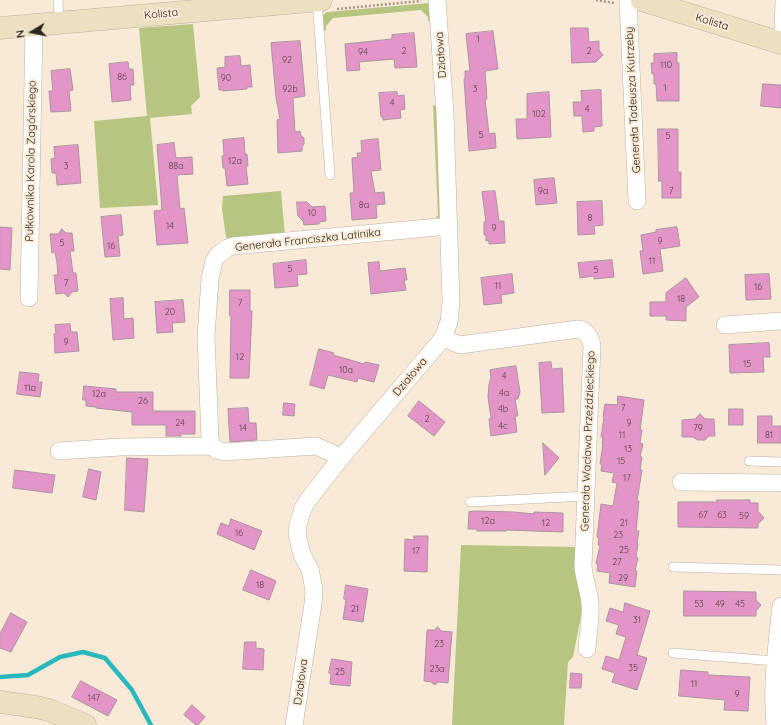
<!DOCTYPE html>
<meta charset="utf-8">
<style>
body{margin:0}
#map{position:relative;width:781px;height:725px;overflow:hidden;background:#f8ead7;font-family:Quicksand,sans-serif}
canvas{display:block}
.north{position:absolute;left:12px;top:12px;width:40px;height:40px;-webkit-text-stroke:3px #f8ead7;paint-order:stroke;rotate:260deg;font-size:11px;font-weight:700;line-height:16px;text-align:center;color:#29241d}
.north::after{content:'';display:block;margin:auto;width:14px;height:18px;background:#29241d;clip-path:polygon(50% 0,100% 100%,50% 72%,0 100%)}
</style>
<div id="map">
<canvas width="781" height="725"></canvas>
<div class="north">N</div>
</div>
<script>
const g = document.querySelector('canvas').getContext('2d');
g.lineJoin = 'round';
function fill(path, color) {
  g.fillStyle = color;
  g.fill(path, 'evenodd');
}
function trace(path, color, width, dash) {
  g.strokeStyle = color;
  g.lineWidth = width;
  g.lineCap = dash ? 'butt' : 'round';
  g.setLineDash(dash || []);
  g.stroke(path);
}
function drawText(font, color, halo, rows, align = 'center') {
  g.font = font + ' Quicksand,sans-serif';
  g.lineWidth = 4;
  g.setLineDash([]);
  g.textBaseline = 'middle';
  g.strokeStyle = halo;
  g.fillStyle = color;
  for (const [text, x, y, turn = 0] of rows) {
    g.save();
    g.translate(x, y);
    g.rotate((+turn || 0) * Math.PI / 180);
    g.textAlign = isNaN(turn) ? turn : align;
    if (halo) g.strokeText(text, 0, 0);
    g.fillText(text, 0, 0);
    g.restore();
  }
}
const green = new Path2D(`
 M429 3 434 20 428 21V17L421 10 333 18 326 26V31L324 30 323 15 327 12Z
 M193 24 200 97 191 106 192 114 150 118 158 205 100 208 94 121 147 116 139 28Z
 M433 105 439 107 444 218 432 222 438 215Z
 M281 191 285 236 228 239 226 237 222 209 223 196Z
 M461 545 579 547 583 595 582 611 573 657 568 662 564 725H452Z`);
const stream = new Path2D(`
 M0 677 28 675 60 657 83 652 105 658 132 690 151 725`);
const building = new Path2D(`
 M571 28H588L589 42 599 41V50L603 55 596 62 572 63Z
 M493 31 498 69 485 71 487 99H485L489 134 495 133 496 148 469 151 464 79H465V71H470L466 34Z
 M414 33 417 67 395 68 394 59 359 62 360 70 347 71 345 44 392 39V35Z
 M300 41 305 96 293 98 295 132 300 131 301 136 304 138V144L302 147V151L278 153 277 120 280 119 276 97 271 43Z
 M677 53V63H679V101H657L656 84H654V74H652L651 63H654V54Z
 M240 56 241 66 250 65 252 87H247V89L223 91V90H219L217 68 225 67V57Z
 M128 62 129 69H133L134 85H130L131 100 112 102 109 64Z
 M70 69 73 90 69 91 71 111 51 112 49 91H53L51 71Z
 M763 84 781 85V108L761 106Z
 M601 90 602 126 594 127V131L583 132 582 116H574L573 102H582L581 91Z
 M397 92 398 96 404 95 405 109 400 110 401 118 383 120V117H381L379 93Z
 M549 92 551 137 517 139 516 119H527V94Z
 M658 129H678V172H681V198H662V181H659Z
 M244 138 245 154H247L248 166H246L248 184 227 186 225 168H223L222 156H224L223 140Z
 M378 139 381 170 371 171 375 193 384 192 385 204 376 205 377 218 352 220 350 193H354L352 158 358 157 357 153H362L361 141Z
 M174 143 176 158 192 157 193 174 177 175 180 209 184 208 188 243 157 245 154 211 162 210 157 145Z
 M78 145 81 183 57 185 56 173H52L51 159 55 158 54 147Z
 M554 178 557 203 536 205 534 180Z
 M495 191 499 221H504L505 243 489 244V240L486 241V235H484V222H486L482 192Z
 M602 201 603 225 594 226 595 234 578 235 577 202Z
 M297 202H307L312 207 325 206 326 221 319 222V224L304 225 303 221 298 216Z
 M121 215 123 235 118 236 120 256 105 257 101 217Z
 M0 227 12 228 10 270 0 269Z
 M677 227 680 246 660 249 663 271 643 274 640 251H643L641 235 656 232V230Z
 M62 229 66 233H72L74 251H70L73 273H76L78 291 72 292 68 297 64 293 56 294 54 275H58L57 263 55 252 52 253 50 234H58Z
 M306 260 307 274 297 275 298 286 275 288 273 264Z
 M612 260 614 277 594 279V276L580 278 578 263Z
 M379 262 380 271 405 268 407 280H404L406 290 371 294 368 263Z
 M512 274 514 293 501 295 502 303 484 305 481 278Z
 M769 274 771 299 746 300 745 275Z
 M686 278 699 297 686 307V321L666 320V316H650V302H666V293Z
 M230 290H250V311H252L249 378H230L231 316H230Z
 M123 298 124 319 133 318 134 338 113 340 110 299Z
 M183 300 185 322 172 323 173 332 157 333 155 302Z
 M70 324 71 332H77L79 351 55 353 54 334H56L55 325Z
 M769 343 770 357H763L764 372 730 373 729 345Z
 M319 349 334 353 333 355 364 364 365 362 379 365 374 382 358 378 357 382 328 375 324 389 310 385Z
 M551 362 552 369 562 368 564 412 542 413 539 363Z
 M516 366 520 392 518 399H515L518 416H515L517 432 491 436 489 419 491 418 488 397 489 384 491 378 490 370Z
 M20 372 39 374 38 382H42L40 397 17 394Z
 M84 386 116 389V392H153V411H195V434H181V436H166V425H132V412L96 408V407L86 406V400H83Z
 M618 396 644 400 640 430H642L640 443 643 444 640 457H642L640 470H642L637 501H639L636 531H639L637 544H638L636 557 638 558 635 571H637L635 587 609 583 610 573 597 571 598 564H596L600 545H598L599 538 597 537 601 504 613 506 617 483 612 482 614 473 601 471 602 464H600L603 444H602L603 437H601L604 417H603L605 404 617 405Z
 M419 401 445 422 434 436 408 416Z
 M284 403 295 404 294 416 283 415Z
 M248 408 249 423H256L257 440 230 442 228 409Z
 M729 409H743V425H729Z
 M700 414 705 419H714L715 436H709L705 440H698L693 437H682V420L695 419Z
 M758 416H772V426H781V443H758Z
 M543 443 559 458 545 475Z
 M127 458 148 459 144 512 125 510Z
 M89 469 101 472 96 500 83 497Z
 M15 470 55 475 52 493 13 488Z
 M717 500H750V503H758V511L764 518 758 524V528L678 527V502H717Z
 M477 511 514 512 534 514V512L563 513V532L506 530V531H477V529H468L469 512Z
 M231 519 262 531 254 550 217 534 221 523 229 526Z
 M414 536H428L427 572 404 571 405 539 414 540Z
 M251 570 276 581 269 600 243 590Z
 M346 585 368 589 363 622 343 619 346 600 344 599Z
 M684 591 756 592V600L761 605 756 611V616H684Z
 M625 603 650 611 637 655 647 658 637 690 612 682 615 673 602 669 606 656 619 660 626 637 616 634 619 625 606 621 610 608 623 612Z
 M11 613 27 622 11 652 0 648V634Z
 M438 627 441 631 452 632 448 683 438 682 435 685 431 682 424 681 427 630H434Z
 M245 642H256V648L264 649 263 670 243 669Z
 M332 659 352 662 350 686 330 684 331 674 329 673Z
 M681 670 708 672V675L750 677 748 711 724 710 725 700 679 696Z
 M571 673 582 674 581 688H570Z
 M81 681 117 700 108 716 72 697Z
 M192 705 205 717 198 725H196L184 715Z`);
const path = new Path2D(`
 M596 0 614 3
 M337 9 421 1`);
const lane = new Path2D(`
 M58 0 59 23
 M317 0 330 175
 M776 41 779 33 780 0
 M749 461 781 462
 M470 502 586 496
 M673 567 781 570
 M673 653 775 661`);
const street = new Path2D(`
 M628 0 637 201
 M29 298 34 25
 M725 325 781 321
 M443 338 460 345 578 329C587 330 590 337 592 345L583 566C584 579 589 591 590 604 591 619 588 634 587 649
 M212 446 210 439 206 336 210 279 214 261 217 256 227 248 233 246 449 226
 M59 451 120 447 212 446 217 450 225 452 316 446 332 453 340 459
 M681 482 781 483
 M294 725 313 604 314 591 312 579 310 569 302 555 297 534 298 525 303 508 308 500 340 459 443 338 449 322 451 302 445 113 437 0
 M775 725C771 685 777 645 781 606`);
const secondary = new Path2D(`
 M642 0 781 43
 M0 28 321 0
 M0 702 36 707 49 710 85 725`);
const numberNames = [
 ["1",478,39],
 ["2",404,51],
 ["2",589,51],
 ["94",363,52],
 ["92",287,60],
 ["110",666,65],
 ["86",122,77],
 ["90",226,78],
 ["1",665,88],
 ["92b",290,89],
 ["3",475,89],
 ["4",392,103],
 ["4",587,109],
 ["102",539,114],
 ["5",481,135],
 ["5",668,136],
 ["12a",235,161],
 ["3",66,166],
 ["88a",176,166],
 ["9a",543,191],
 ["7",671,191],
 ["8a",364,205],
 ["10",312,213],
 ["8",590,218],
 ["14",170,226],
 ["9",494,228],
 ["9",660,241],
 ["5",62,243],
 ["16",111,246],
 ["11",652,261],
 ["5",290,269],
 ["5",596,270],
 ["7",66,283],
 ["11",498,286],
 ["16",758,287],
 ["18",681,299],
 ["7",240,303],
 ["20",170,312],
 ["9",66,342],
 ["12",240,357],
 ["15",747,364],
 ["10a",346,370],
 ["4",504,376],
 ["11a",30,388],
 ["4a",504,393],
 ["12a",99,394],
 ["26",143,401],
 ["7",623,408],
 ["4b",503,409],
 ["2",427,419],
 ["24",180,423],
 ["9",629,423],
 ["4c",503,426],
 ["14",243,428],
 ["79",698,428],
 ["11",622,435],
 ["81",769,435],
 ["13",628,449],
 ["15",621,461],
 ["17",627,478],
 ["67",703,515],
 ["63",722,515],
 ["59",744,516],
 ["12a",488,521],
 ["12",546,523],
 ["21",624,523],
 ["16",239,533],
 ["23",618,535],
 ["25",624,550],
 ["17",416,551],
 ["27",617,562],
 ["29",623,578],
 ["18",260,585],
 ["53",699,604],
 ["49",720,604],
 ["45",740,604],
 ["21",355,609],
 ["31",637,620],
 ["23",439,644],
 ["35",633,668],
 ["23a",437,669],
 ["25",340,672],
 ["11",694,684],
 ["9",737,694],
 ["147",94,698]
];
const streetNames = [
 ["Kolista",161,14,-5],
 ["Kolista",712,22,17],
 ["Działowa",441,55,-94],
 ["Generała Tadeusza Kutrzeby",633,100,-93],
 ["Pułkownika Karola Zagórskiego",31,161,-89],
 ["Generała Franciszka Latinika",308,240,-6],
 ["Działowa",410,377,-50],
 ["Generała Wacława Przeździeckiego",588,441,-88],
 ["Działowa",301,682,-82]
];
fill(green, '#b6c681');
trace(stream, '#2ab8bf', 4.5);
fill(building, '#e495c7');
trace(building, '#a994a0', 1);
trace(lane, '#bdb09e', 10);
trace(street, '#bdb09e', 18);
trace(secondary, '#bdb09e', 23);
trace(path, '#a3988a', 2.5, [2, 2]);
trace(lane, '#fff', 9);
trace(street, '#fff', 17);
trace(secondary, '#ece0c0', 22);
drawText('9px', '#584048', null, numberNames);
drawText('11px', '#29241d', '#f8ead7', streetNames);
</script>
